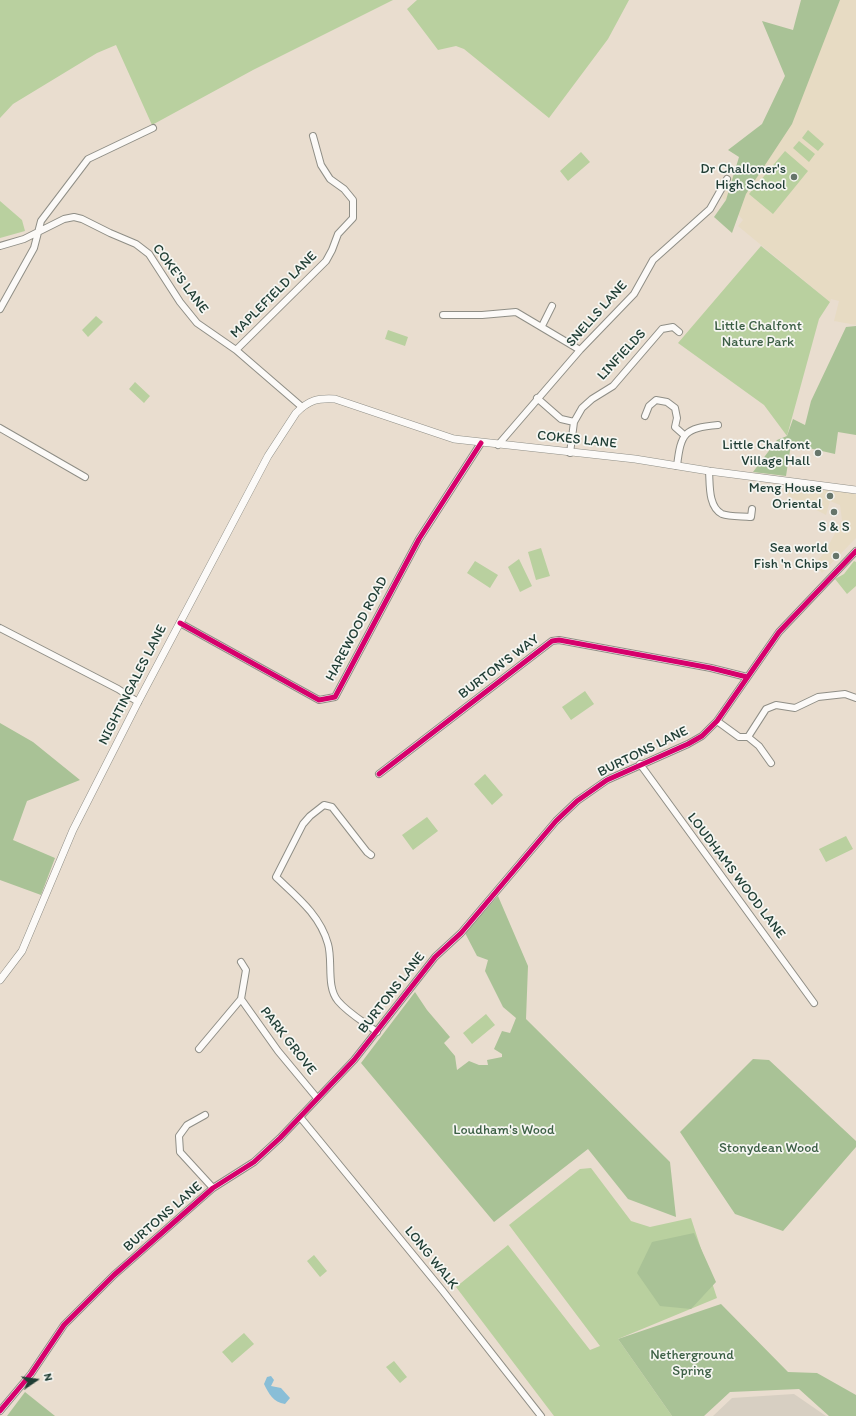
<!DOCTYPE html>
<style>
body{margin:0}
#map{position:relative;width:856px;height:1416px;overflow:hidden;background:#e9ddcf;font-family:Itim,sans-serif}
canvas{display:block}
.north{position:absolute;left:16px;top:1360px;width:40px;height:40px;-webkit-text-stroke:3px #f6f6f2;paint-order:stroke;rotate:77deg;font-size:11px;font-weight:700;line-height:16px;text-align:center;color:#1f3d34}
.north::after{content:'';display:block;margin:auto;width:14px;height:18px;background:#1f3d34;clip-path:polygon(50% 0,100% 100%,50% 72%,0 100%)}
</style>
<div id="map">
<canvas width="856" height="1416"></canvas>
<div class="north">N</div>
</div>
<script>
const g = document.querySelector('canvas').getContext('2d');
g.lineJoin = 'round';
function fill(path, color) {
  g.fillStyle = color;
  g.fill(path, 'evenodd');
}
function trace(path, color, width, dash) {
  g.strokeStyle = color;
  g.lineWidth = width;
  g.lineCap = dash ? 'butt' : 'round';
  g.setLineDash(dash || []);
  g.stroke(path);
}
function drawText(font, color, halo, rows, align = 'center') {
  g.font = font + ' Itim,sans-serif';
  g.lineWidth = 3.5;
  g.setLineDash([]);
  g.textBaseline = 'middle';
  g.strokeStyle = halo;
  g.fillStyle = color;
  for (const [text, x, y, turn = 0] of rows) {
    g.save();
    g.translate(x, y);
    g.rotate((+turn || 0) * Math.PI / 180);
    g.textAlign = isNaN(turn) ? turn : align;
    if (halo) g.strokeText(text, 0, 0);
    g.fillText(text, 0, 0);
    g.restore();
  }
}
const built = new Path2D(`
 M832 0H856V325L834 321 839 301 831 299 830 302 738 226 743 220 722 197 741 158 758 132Z
 M788 485 856 494V538L822 573 815 563 825 552 842 520 840 505 830 501 826 515 787 495Z`);
const industrial = new Path2D(`
 M794 1394 826 1416H713L732 1398Z`);
const green = new Path2D(`
 M0 0H393L253 70 152 125 116 45 97 53 13 104 0 118Z
 M417 0H629L608 39 549 118 464 49 456 46 438 50 407 9Z
 M808 130 824 144 818 151 802 138Z
 M799 141 815 154 809 162 793 148Z
 M785 151 808 171 773 214 749 194Z
 M581 152 590 162 568 181 560 171Z
 M0 201 22 220 25 231 0 238Z
 M761 246 830 302 819 319 787 436 764 405 678 343Z
 M96 316 103 322 88 337 82 330Z
 M388 330 408 337 405 346 385 339Z
 M135 382 150 396 144 403 129 389Z
 M541 548 550 576 536 580 528 552Z
 M519 559 532 586 520 592 508 567Z
 M475 561 498 575 490 588 467 573Z
 M854 561 856 562V586L847 594 835 579 844 574Z
 M585 691 594 704 571 720 562 707Z
 M485 774 503 795 492 805 474 784Z
 M427 817 438 831 413 850 402 835Z
 M846 836 853 849 826 862 819 849Z
 M486 1014 495 1025 472 1044 463 1033Z
 M591 1168 631 1221 650 1227 691 1218 717 1298 618 1339 672 1416H554L456 1287 508 1245 590 1350 600 1346 509 1225 580 1169Z
 M314 1255 327 1271 320 1277 307 1261Z
 M244 1333 254 1344 232 1363 222 1352Z
 M394 1361 407 1377 400 1383 386 1367Z`);
const forest = new Path2D(`
 M801 0H840L792 124 746 194 732 233 714 217 726 200 739 157 728 150 762 124 785 76 762 21 793 30Z
 M856 326V435L838 432 835 454 791 444 786 476 753 472 777 440 787 436 793 419 805 425 811 401 846 327Z
 M0 723 33 742 80 780 27 801 13 840 55 858 41 895 0 880Z
 M498 896 528 966 526 1019 670 1162 676 1217 628 1199 588 1149 494 1222 361 1063 415 992 427 1010 450 1037 444 1043 455 1056 457 1070 469 1061 479 1065H488L487 1060 502 1057V1054L494 1049 502 1031 510 1033 516 1018 503 1007 485 971 488 960 477 956 465 933Z
 M753 1059 769 1060 856 1141V1147L783 1231 735 1214 680 1132Z
 M694 1233 716 1282 691 1309 660 1306 637 1273 652 1242Z
 M721 1304 788 1372 817 1373 856 1395V1416H829L799 1389 730 1392 704 1416H672L618 1339Z
 M25 1392 55 1416H7Z`);
const water = new Path2D(`
 M271 1376 274 1380 271 1386 281 1388 290 1398 285 1404C273 1402 269 1394 264 1384L267 1377Z`);
const minor = new Path2D(`
 M0 246 24 239 64 219 74 217 82 219 110 233 136 244 149 254 180 302 197 323 236 350 302 407
 M0 309 34 248 41 221 88 159 153 128
 M443 315H482L516 312 580 350
 M542 326 552 306
 M236 350 326 261 332 250 338 234 353 218V200L344 189 330 179 321 165 313 136
 M537 398 561 419 574 422
 M645 416 649 406 656 400 667 402 675 408 677 418 675 427 684 435
 M0 428 85 477
 M498 445 580 350 634 294 653 260 710 209 727 179
 M570 453 574 422 582 408 592 399 613 386 662 329 673 327 679 332
 M677 466C681 433 684 428 718 425
 M709 471C710 484 708 507 722 514 730 517 743 516 751 517L752 509
 M180 623 319 700 335 697 419 539 481 443
 M0 628 118 689 138 702
 M717 721 739 737H748L766 709 776 705 795 708 818 697 845 694 856 698
 M748 737 759 746 771 763
 M640 764 814 1003
 M379 774 552 641 559 640 711 668 747 677
 M371 855 367 852 332 807 324 805 310 816 303 824 276 877C297 897 320 915 328 944 333 961 326 987 338 1001 348 1013 364 1022 377 1032
 M241 999 278 1051 317 1098
 M199 1049 241 999 246 970 241 962
 M205 1115 187 1125 179 1136 180 1152 213 1188
 M300 1117 442 1290 541 1416
 M0 1411 31 1374 64 1325 114 1275 213 1188 254 1162 280 1138 354 1060 435 957 461 933 556 821 577 801 607 780 688 744 702 736 717 721 779 632 856 551`);
const major = new Path2D(`
 M0 980 22 951 73 830 138 702 268 456 296 413C309 400 317 398 335 399L454 439 635 459 709 471 856 490`);
const cycleway = new Path2D(`
 M180 623 319 700 335 697 419 539 481 443
 M379 774 552 641 559 640 711 668 747 677
 M0 1411 31 1374 64 1325 114 1275 213 1188 254 1162 280 1138 354 1060 435 957 461 933 556 821 577 801 607 780 688 744 702 736 717 721 779 632 856 551`);
const markers = [
 [794,177,4,"#66756a"],
 [818,453,4,"#66756a"],
 [830,496,4,"#66756a"],
 [834,512,4,"#66756a"],
 [836,556,4,"#66756a"]
];
const poiNames = [
 ["Dr Challoner's",786,169],
 ["High School",786,185],
 ["Little Chalfont",810,445],
 ["Village Hall",810,461],
 ["Meng House",822,488],
 ["Oriental",822,504],
 ["S & S",834,527,"center"],
 ["Sea world",828,548],
 ["Fish 'n Chips",828,564]
];
const streetNames = [
 ["COKE'S LANE",180,279,53],
 ["MAPLEFIELD LANE",274,295,-45],
 ["SNELLS LANE",597,314,-48],
 ["LINFIELDS",622,355,-47],
 ["COKES LANE",577,440,6],
 ["HAREWOOD ROAD",357,629,-62],
 ["BURTON'S WAY",499,667,-37],
 ["NIGHTINGALES LANE",133,685,-63],
 ["BURTONS LANE",643,752,-26],
 ["LOUDHAMS WOOD LANE",736,876,53],
 ["BURTONS LANE",392,993,-52],
 ["PARK GROVE",288,1041,52],
 ["BURTONS LANE",163,1217,-41],
 ["LONG WALK",431,1258,51]
];
const parkNames = [
 ["Little Chalfont",758,326],
 ["Nature Park",758,342],
 ["Loudham's Wood",504,1130],
 ["Stonydean Wood",769,1148],
 ["Netherground",692,1355],
 ["Spring",692,1371]
];
fill(built, '#e7dbc3');
fill(industrial, '#d7cfc2');
fill(green, '#b9d09f');
fill(forest, '#a9c296');
fill(water, '#89bed7');
trace(minor, '#8f8e86', 8);
trace(major, '#8f8e86', 8);
trace(minor, '#fcfaf8', 6);
trace(major, '#fcfaf8', 7);
trace(cycleway, '#d6006c', 5);
for (const [x, y, r, color] of markers) {
  const dot = new Path2D();
  dot.arc(x, y, r, 0, 2 * Math.PI);
  g.fillStyle = color;
  g.fill(dot);
  trace(dot, '#f6f6f2', 1.5);
}
drawText('14px', '#1f3d34', '#f6f6f2', poiNames, 'right');
drawText('14px', '#1f3d34', '#f6f6f2', streetNames);
drawText('14px', '#3c5f45', '#f6f6f2', parkNames);
</script>
